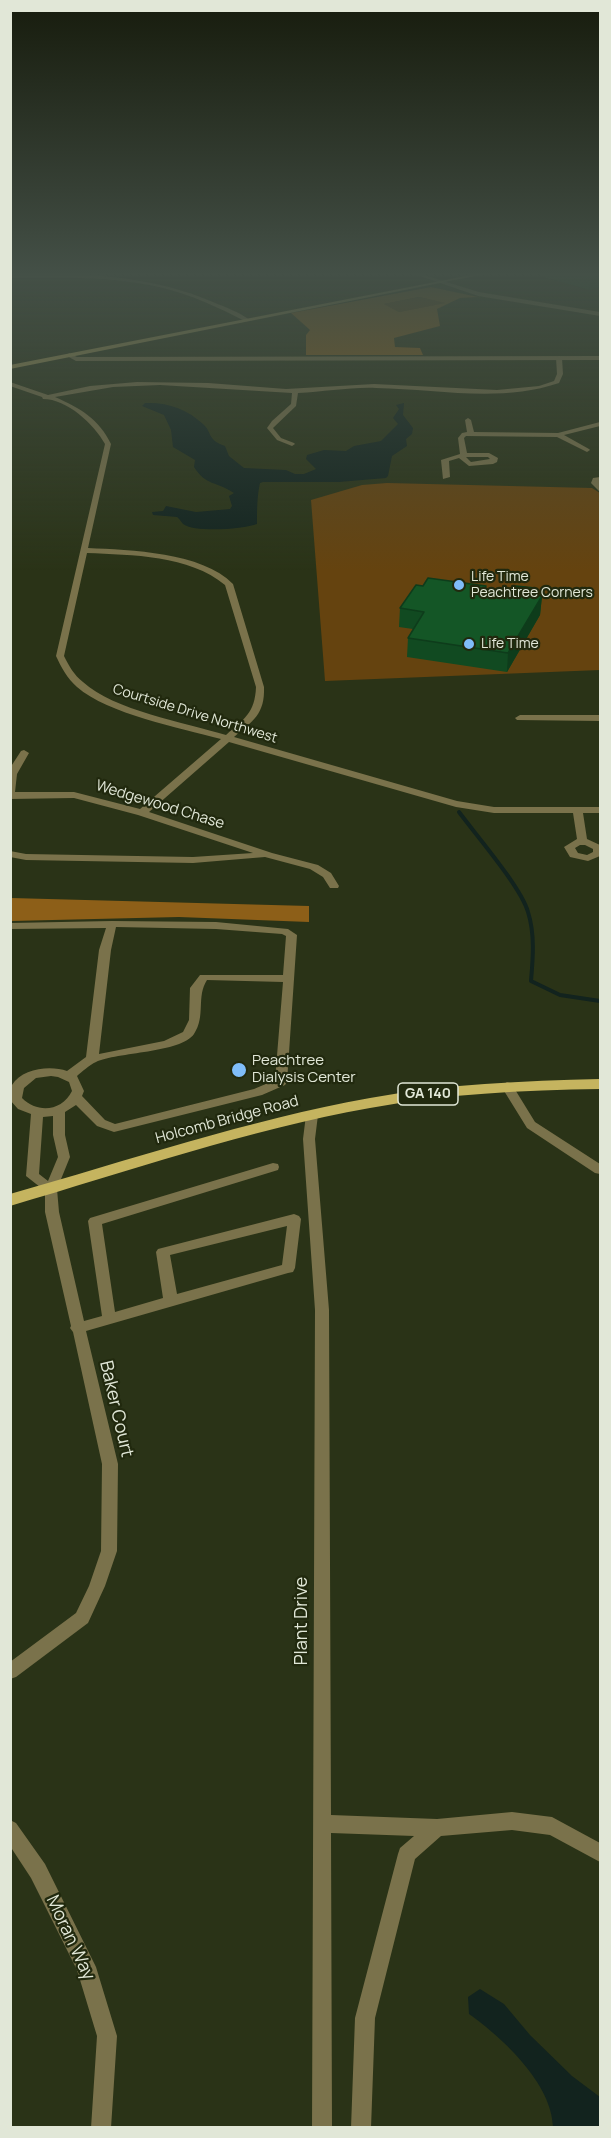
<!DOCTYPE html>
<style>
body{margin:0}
#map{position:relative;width:611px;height:2138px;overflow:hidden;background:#2a3317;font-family:Manrope,sans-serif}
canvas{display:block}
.frame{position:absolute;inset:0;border:12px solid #e1e7d7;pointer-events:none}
</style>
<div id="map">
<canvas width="611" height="2138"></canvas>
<div class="frame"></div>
</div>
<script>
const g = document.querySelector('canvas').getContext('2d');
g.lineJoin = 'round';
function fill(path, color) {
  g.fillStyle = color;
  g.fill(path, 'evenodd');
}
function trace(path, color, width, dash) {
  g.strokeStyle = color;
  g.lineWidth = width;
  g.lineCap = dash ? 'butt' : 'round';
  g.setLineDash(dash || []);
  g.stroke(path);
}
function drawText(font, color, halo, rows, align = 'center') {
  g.font = font + ' Manrope,sans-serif';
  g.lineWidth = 4.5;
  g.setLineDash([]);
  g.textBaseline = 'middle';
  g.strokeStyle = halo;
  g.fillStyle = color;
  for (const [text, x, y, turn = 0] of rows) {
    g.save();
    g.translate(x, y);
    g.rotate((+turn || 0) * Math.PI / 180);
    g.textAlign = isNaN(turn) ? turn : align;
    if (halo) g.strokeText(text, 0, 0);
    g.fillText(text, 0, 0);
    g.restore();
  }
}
const green = new Path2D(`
 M419 297 447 303 399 312 383 304Z
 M387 483 592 488 600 493V670L325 681 311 500 362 485Z`);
const forest = new Path2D(`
 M431 287 478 297 460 298 437 309 440 326 394 338 395 347 420 348 423 355H306V335L310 330 291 313ZM419 297 445 303 399 312 384 304Z
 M11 898 309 906V922L179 917 11 921Z`);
const water = new Path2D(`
 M145 403C167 402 187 409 203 424 213 433 206 439 225 446L229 456 244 468 286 470 295 474H304L316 469 306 459 307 455 324 450 346 451 354 446 381 441 398 424 393 418 399 409 396 405 404 403 403 415 413 428 412 434 406 439 407 446 392 456 388 476 386 478 339 482H263L260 483C257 496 257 511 257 524 244 529 195 533 183 524 181 522 180 519 177 517L153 515 152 512 163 511 166 506 196 512 230 509 232 506 229 496 234 493C216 481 206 486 194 467L195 460 173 447 171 430 164 415 142 406Z
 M480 1989 504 2004 530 2035 572 2076 600 2097V2127H553C552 2084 503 2038 469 2014L468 1997Z`);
const stream = new Path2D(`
 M459 812C476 835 521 887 528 912 535 934 533 958 531 981L560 995 600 1001`);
const minor = new Path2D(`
 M10 274C80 273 148 274 213 302 225 307 239 312 250 320L245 321C219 308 192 295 163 288 113 276 61 277 10 278Z
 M559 356 562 358 563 374 559 383C499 403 438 389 376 388 350 387 324 392 298 393L296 406 273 428 281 438 294 443 295 444 292 446 277 440 267 428 272 421 291 404 292 393 160 385 113 387 55 397C80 408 99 419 111 444L88 548C130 550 202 552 233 584L264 687C265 714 253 721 234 737L457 801 494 807H600V813H583L587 839 600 845V856L588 861 570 857 564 847 577 839 573 813H494L456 807 229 742 149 812 272 853 318 865 331 873 339 886 338 888H330L323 877 310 869 265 857 193 863 26 860 10 857V851L26 854 193 857 253 853 138 815 74 798 10 799V768L21 751 24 750 29 753 17 774 15 792H74L140 809 221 739C180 728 108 714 77 687 67 678 61 667 56 656L105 444C94 424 67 399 43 399L42 397 10 386V382L48 395 90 386 137 382 208 383 286 389 374 384 497 390 539 386 554 381 557 374 556 358ZM87 553C132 555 189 555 225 585L256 687C255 713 244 719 226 735 186 723 113 710 83 682 74 675 69 666 64 656ZM580 845H585L593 849V852L587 855 578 853 575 848Z
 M468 418 471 420 474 432 558 433 600 422V426L564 435 589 449 590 450 587 452 557 437 466 436 464 438 467 453H489L498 458 497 462 493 464 469 466 459 458 449 461 450 477 443 479 441 460 460 454 458 438 462 433 467 432 465 420ZM466 457H488L490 459 471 462Z
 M600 477V492L591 483 593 478Z
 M520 715H600V721L517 720 515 718Z
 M112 921 216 922 288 929 297 935 287 1082 285 1085 262 1095 114 1132 97 1126 76 1105 65 1112V1135L70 1157 57 1189 59 1212 84 1321 102 1316 88 1221 90 1218 273 1163 278 1164 279 1167 278 1170 102 1224 115 1312 163 1298 156 1252 158 1249 294 1214 299 1216 301 1219 295 1268 293 1272 288 1273 86 1331 118 1464 117 1551 105 1586 88 1623 16 1677 10 1679V1662L76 1613 89 1586 101 1551 102 1464 73 1332 70 1328 71 1326 45 1212V1191L26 1176 31 1114 18 1109 10 1100C11 1096 10 1089 12 1085 22 1068 51 1065 67 1071L86 1057 99 950 106 928 10 929V923ZM116 927 216 929 282 934 286 936 283 975H200L190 988 189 1020 183 1032 164 1041 99 1054 111 950ZM207 980 283 982 275 1080 254 1089 115 1124 105 1120 82 1096 84 1091 77 1076C82 1072 89 1065 96 1062 117 1052 181 1053 194 1034 206 1016 196 997 207 980ZM51 1076 58 1077 69 1082 72 1091C62 1111 38 1114 22 1098L24 1088 36 1078ZM53 1116V1135L58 1157 48 1181 39 1174 43 1117ZM287 1226 282 1265 177 1294 170 1255Z
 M507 1082 511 1083 535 1122 600 1164V1174L595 1173 527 1128 501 1086Z
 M312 1111 318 1115 315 1139 329 1310 331 1815 437 1819 512 1812 552 1817 600 1843V1862L550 1835 512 1830 441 1836 415 1859 375 2018 371 2128H351L355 2018 398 1854 400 1848 414 1836 331 1833 332 2128H312L315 1310 303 1139 306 1115Z
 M10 1820 16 1823 45 1864 96 1967 117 2036 111 2128H91L97 2036 77 1970 31 1878 10 1846Z`);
const tertiary = new Path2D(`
 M408 272H414L479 292 600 312V316L478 296Z
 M69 353 77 357 600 356V360L76 361 67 356Z`);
const secondary = new Path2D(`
 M486 272H495L10 369V365Z`);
const primary = new Path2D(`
 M600 1079V1089C523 1090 445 1094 370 1108 247 1130 129 1171 10 1206V1194C130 1160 248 1120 370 1098 446 1084 523 1081 600 1079Z`);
const wall = new Path2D(`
 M542 272H600V287L589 290 541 276Z
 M423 586H486V589L542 596 540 615 507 672 407 657 408 638 413 629 399 627 400 608Z`);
const shadedWall = new Path2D(`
 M600 276V287L589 290 590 279Z
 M542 596 540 615 507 672 508 653Z`);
const building = new Path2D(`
 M565 272H600V276L590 279Z
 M428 578 486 586 485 589 512 593 516 586 535 588 530 595 542 596 508 653 408 638 424 612 400 608 416 585 423 586Z`);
const markers = [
 [459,585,6,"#7fbdf9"],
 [469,644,6,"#7fbdf9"],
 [239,1070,8,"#7fbdf9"]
];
const farPoinames = [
 ["Life Time",471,577],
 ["Peachtree Corners",471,593],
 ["Life Time",481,644]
];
const farStreetnames = [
 ["Courtside Drive Northwest",195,714,17]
];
const shields = [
 [428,1094,60]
];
const shieldNames = [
 ["GA 140",428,1094]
];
const streetNames = [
 ["Wedgewood Chase",160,805,17],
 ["Holcomb Bridge Road",227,1120,-15]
];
const poiNames = [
 ["Peachtree",252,1061],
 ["Dialysis Center",252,1078]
];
const nearStreetnames = [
 ["Baker Court",116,1409,77],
 ["Plant Drive",302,1621,-90],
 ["Moran Way",70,1938,65]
];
fill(green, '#65430f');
fill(forest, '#8d5f18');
fill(water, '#12231e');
trace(stream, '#12231e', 4);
fill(minor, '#7a724b');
fill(tertiary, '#7a724b');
fill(secondary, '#a49757');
fill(primary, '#c5b45f');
fill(wall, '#114a21');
fill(shadedWall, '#0e3c1b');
fill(building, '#145626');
trace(building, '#0e3c1b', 1.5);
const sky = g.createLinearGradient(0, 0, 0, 571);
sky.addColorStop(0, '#171c0d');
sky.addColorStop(0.48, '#445047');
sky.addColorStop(1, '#44504700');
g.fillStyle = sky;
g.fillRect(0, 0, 611, 571);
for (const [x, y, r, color] of markers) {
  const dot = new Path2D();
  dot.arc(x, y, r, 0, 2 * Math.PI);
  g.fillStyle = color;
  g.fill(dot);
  trace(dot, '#21290e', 2);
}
drawText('14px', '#e1e7d7', '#21290e', farPoinames, 'left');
drawText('14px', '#e1e7d7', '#21290e', farStreetnames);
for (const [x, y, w] of shields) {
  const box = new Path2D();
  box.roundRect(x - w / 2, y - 11, w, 22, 4.5);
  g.fillStyle = '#21290e';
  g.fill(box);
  trace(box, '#e1e7d7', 1.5);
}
drawText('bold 14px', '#e1e7d7', null, shieldNames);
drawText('15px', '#e1e7d7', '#21290e', streetNames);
drawText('15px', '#e1e7d7', '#21290e', poiNames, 'left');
drawText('18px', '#e1e7d7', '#21290e', nearStreetnames);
</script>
